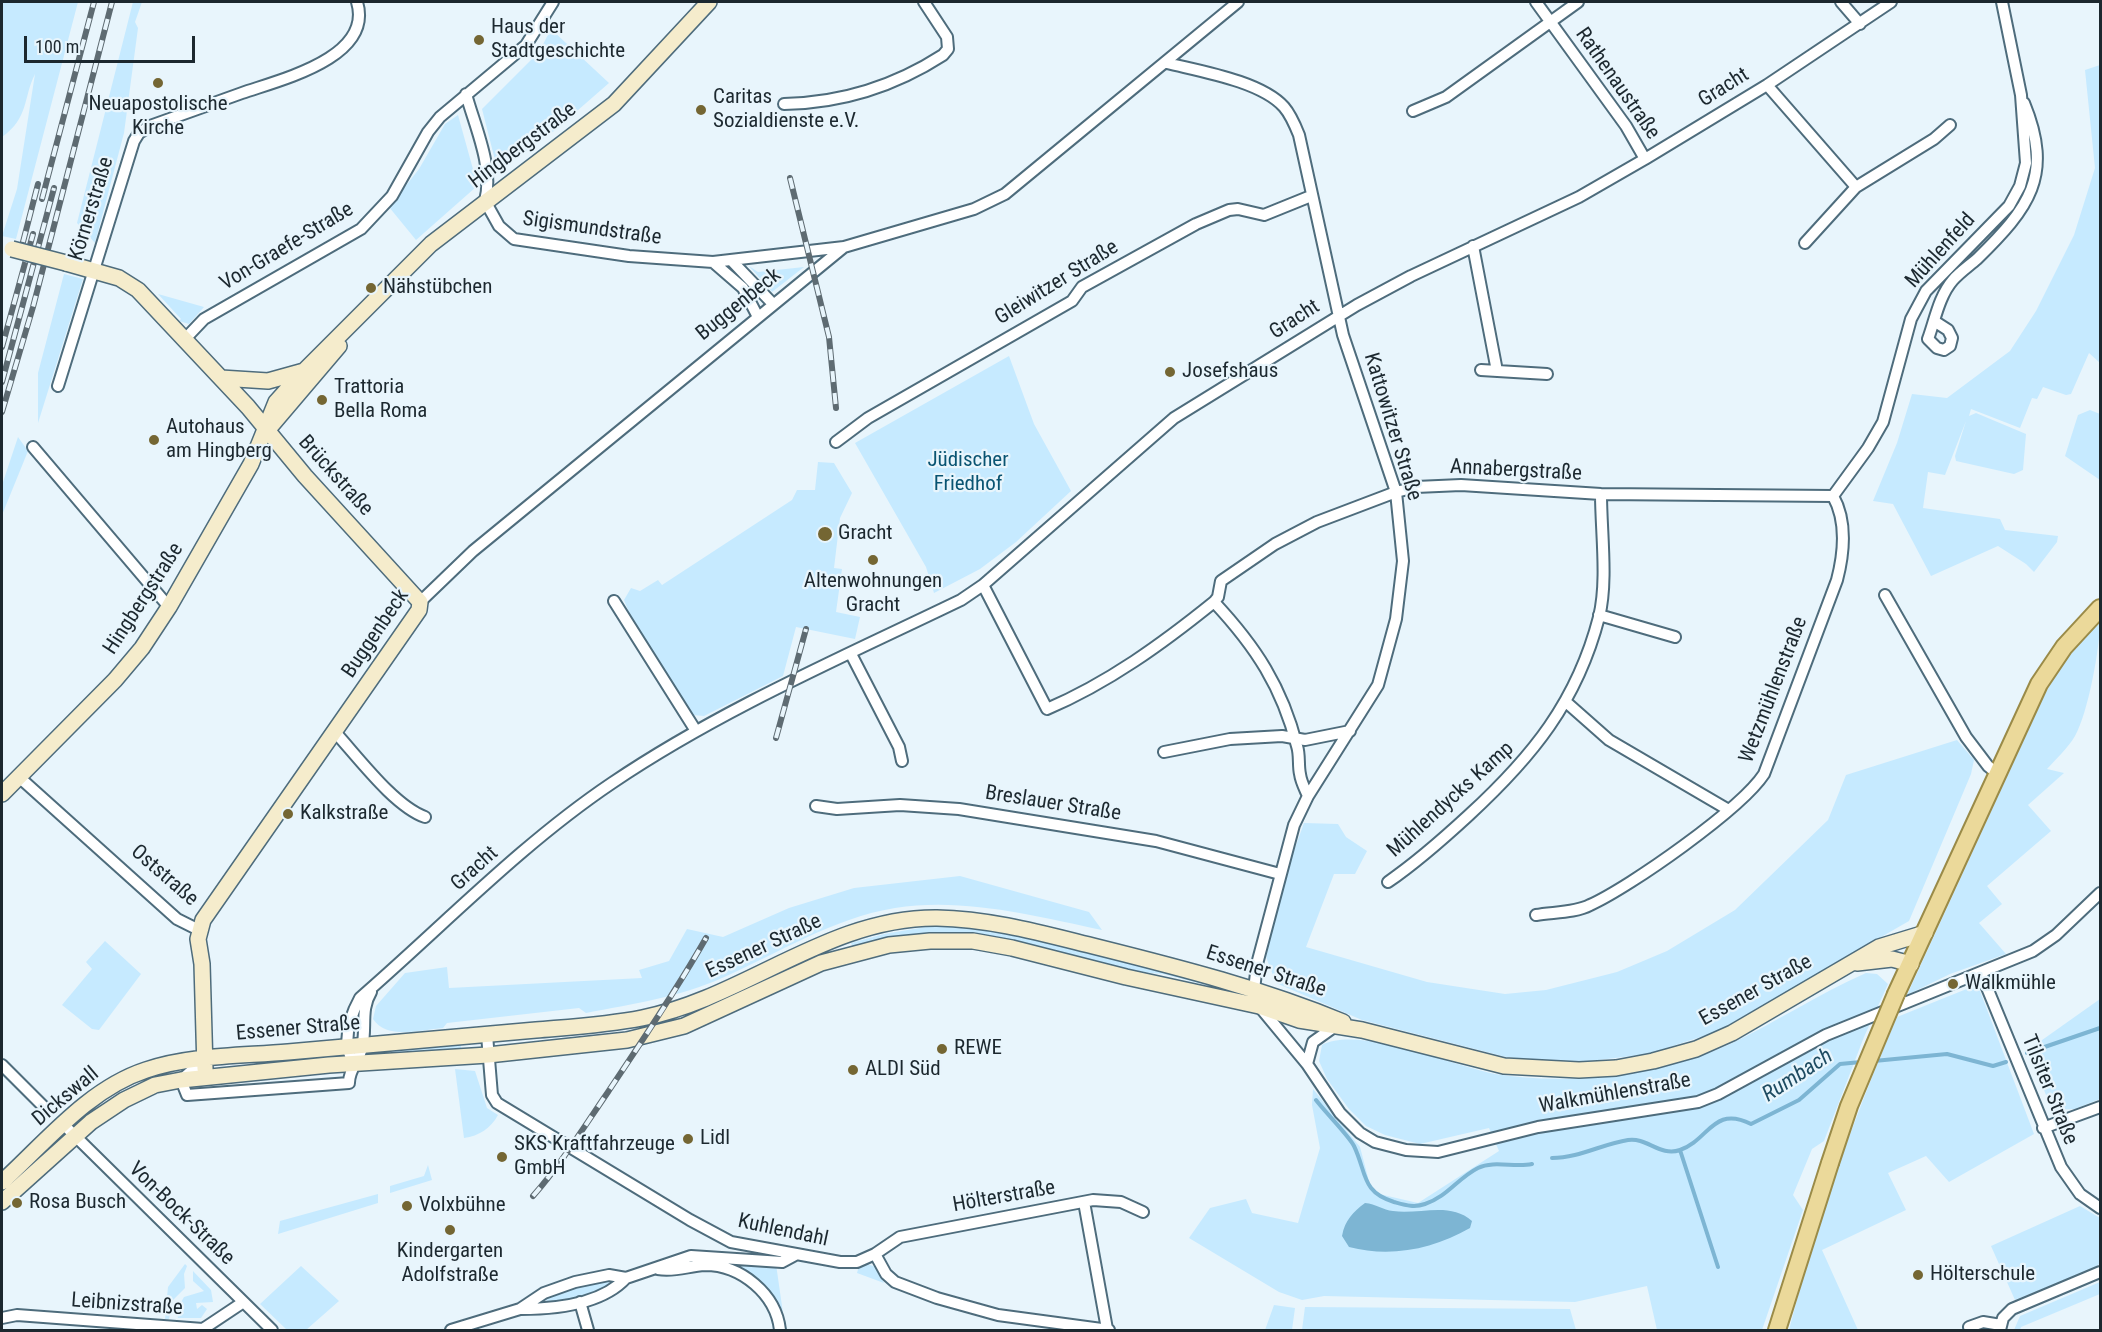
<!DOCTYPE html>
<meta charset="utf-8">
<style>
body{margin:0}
#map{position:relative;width:2102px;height:1332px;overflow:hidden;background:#e8f5fc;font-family:"Roboto Condensed",sans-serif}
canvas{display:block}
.frame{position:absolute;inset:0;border:3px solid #1c282f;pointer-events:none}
.scale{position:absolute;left:24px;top:36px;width:171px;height:27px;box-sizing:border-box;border:3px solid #1c282f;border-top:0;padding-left:8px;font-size:18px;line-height:21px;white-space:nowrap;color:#1c282f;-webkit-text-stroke:4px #e8f5fc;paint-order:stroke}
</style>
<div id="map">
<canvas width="2102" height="1332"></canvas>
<div class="frame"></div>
<div class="scale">100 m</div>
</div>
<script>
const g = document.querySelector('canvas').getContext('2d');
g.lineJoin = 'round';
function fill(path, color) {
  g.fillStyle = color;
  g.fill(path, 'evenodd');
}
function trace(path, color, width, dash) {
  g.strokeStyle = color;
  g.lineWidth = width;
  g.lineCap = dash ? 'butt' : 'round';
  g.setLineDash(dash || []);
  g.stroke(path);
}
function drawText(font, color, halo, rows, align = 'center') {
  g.font = font + ' "Roboto Condensed",sans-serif';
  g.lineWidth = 4.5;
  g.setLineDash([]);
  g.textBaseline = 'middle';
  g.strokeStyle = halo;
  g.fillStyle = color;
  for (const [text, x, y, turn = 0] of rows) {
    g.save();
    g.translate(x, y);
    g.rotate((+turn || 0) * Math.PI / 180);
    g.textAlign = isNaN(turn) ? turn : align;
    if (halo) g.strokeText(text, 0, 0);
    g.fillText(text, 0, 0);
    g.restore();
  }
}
const green = new Path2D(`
 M2 2H78L16 239 2 236 17 189 35 74C23 98 29 118 2 137Z
 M133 2H142L135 22 138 28 124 133 95 243 77 223Z
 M551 29 609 83 554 131 503 167 497 168 482 109 539 52Z
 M2100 65V363L2089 353 2071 394 2066 395 2043 387 2037 399 2032 398 2020 428 1971 409 1969 416 1976 413 2026 434 2023 470 2014 474 1956 461 1955 456 1966 421 1945 475 1928 472 1923 508 2000 519 2005 530 2058 536 2057 542 2034 572 2026 564 1998 546 1931 576 1893 504 1873 501 1897 443 1912 394 1947 398 2010 351 2036 311 2074 235 2095 168 2085 70Z
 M458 115 476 180V187L416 240 389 207 419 169 445 124Z
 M749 266 758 272 804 267 772 292Z
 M64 274 83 279 38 423V373Z
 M158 294 204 307 189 324 179 321 181 319Z
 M1009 356 1034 424 1071 491 1016 542 980 569 934 593 926 567 855 443Z
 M2090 410 2100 414V480L2065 456 2078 415Z
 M18 437 28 451 2 515V485Z
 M818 462 834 463 852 493 840 518 834 568 842 569 836 612 860 617 855 639 796 627 783 676 704 716 693 715 630 615 624 600 631 588 640 591 658 580 662 585 792 500 797 490H815Z
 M2100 621C2100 648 2088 713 2075 736 2068 748 2056 759 2047 769L2064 773 2028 805 2051 831 1987 886 2002 904 1979 923 2006 954 1950 974 1907 995 2045 694 2066 657Z
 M1957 740 1974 760 1971 774 1909 921 1716 1032 1648 1054 1574 1063 1506 1057 1362 1020 1276 983 1266 957 1287 870 1304 823 1338 824 1346 837 1367 851 1355 874H1334L1306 947 1427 982 1505 994 1546 990 1617 972 1667 951 1735 910 1828 820 1846 775Z
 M960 876 1089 912 1102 930C1036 916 963 897 895 908 833 918 779 953 722 978 680 997 632 1004 586 1013L579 1008 447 1023 443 1028C420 1030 387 1040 373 1019L376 1006 405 973 447 967 449 988 642 978 639 970 669 961 687 929 723 937 789 908 854 888Z
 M943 924H965L1024 935 1221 986V989L1163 974 1130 971 1030 945 853 948 851 943 884 934Z
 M105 941 141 974 99 1030 92 1029 62 1005 92 969 86 962Z
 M1866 973 1877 974 1888 984 1864 1037 1824 1141 1812 1149 1793 1195 1803 1210 1762 1330H1657L1647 1286 1575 1302 1324 1296 1302 1300 1279 1292 1189 1238 1210 1208 1246 1199 1252 1213 1298 1223 1320 1148 1312 1105 1313 1089 1360 1147 1370 1185 1379 1194 1418 1203 1499 1151 1489 1128 1420 1144 1385 1135 1366 1126 1349 1109 1327 1079 1319 1061 1322 1045C1360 1025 1452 1066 1495 1074 1568 1086 1661 1075 1728 1045 1775 1023 1818 994 1866 973Z
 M1974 986 1980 991 2034 1134 1949 1182 1926 1156 1888 1173 1906 1210 1822 1250 1858 1330H1789C1816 1223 1853 1119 1897 1017Z
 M2100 999V1099L2075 1109 2052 1110 2028 1050Z
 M461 1044V1050L377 1057 368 1052Z
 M455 1069 475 1071 487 1108 498 1115C491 1128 479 1136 464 1138Z
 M428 1165 432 1180 390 1193V1186L424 1176Z
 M378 1194V1203L278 1234 280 1221Z
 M2080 1206 2100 1218V1263L2095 1268 2015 1300 1991 1246Z
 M747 1261 776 1264 783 1313 740 1268Z
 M185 1264 187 1266 184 1274 185 1288 173 1300 169 1319H165L168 1287Z
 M867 1264 876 1267 884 1283 857 1273 859 1266Z
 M301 1266 339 1301 306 1330H287L260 1304Z
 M193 1271 211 1290 213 1302 196 1303 197 1309 202 1305 207 1309 201 1318H178L176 1311 184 1297 204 1291 193 1281Z
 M605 1279 609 1282V1287L578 1299 547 1302 546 1299 555 1292Z
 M2100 1282V1294L2021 1327 2020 1330H2014L2020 1316Z
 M1274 1305 1295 1308 1292 1330H1265Z
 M1305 1307 1570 1309 1576 1330H1302Z`);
const water = new Path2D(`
 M1365 1203C1376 1204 1383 1210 1393 1211 1419 1215 1450 1201 1472 1221L1470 1228C1433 1249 1391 1258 1349 1247L1342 1236C1345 1220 1353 1212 1365 1203Z`);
const stream = new Path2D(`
 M2027 1053 2100 1028
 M1874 1061 1947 1054 1993 1066 2006 1062
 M1316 1100C1325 1112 1349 1136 1354 1146 1367 1173 1361 1192 1394 1202 1405 1205 1414 1208 1425 1204 1447 1197 1458 1178 1478 1168 1494 1160 1515 1168 1532 1164
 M1680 1150 1718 1267
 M1552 1158C1579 1158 1602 1144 1628 1140 1647 1137 1660 1157 1680 1150 1709 1140 1713 1105 1751 1124L1799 1100 1840 1064 1861 1062`);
const street = new Path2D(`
 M1536 2 1626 126 1645 159
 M1841 2 1860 24
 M1167 63C1199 71 1261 81 1284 107 1291 115 1295 125 1299 135L1343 335 1396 492 1403 561 1396 619 1378 685 1308 796 1294 825 1257 964 1254 990 1259 1006 1307 1064 1340 1113 1360 1133 1375 1142 1406 1150 1438 1152 1538 1127 1698 1102 1718 1094 1826 1035 2033 951 2056 935 2100 893
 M1767 85 1856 187
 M466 94C475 127 494 167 485 201L499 226 514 239 629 256 713 262 844 247
 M784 104C841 103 895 86 943 55L948 49 947 37 924 2
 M1413 111 1446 97 1578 2
 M1805 243 1856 187 1934 139 1950 125
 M1473 246 1497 371
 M731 260 773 304
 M713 262 743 288 758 317
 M1934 321 1948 330 1952 338 1950 346 1944 350 1937 348 1928 339C1935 320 1939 296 1953 280 1960 272 1969 266 1977 259 2029 208 2054 176 2024 103
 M184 340 204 319 361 229 392 196 428 132 440 117 526 45 553 2
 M1481 370 1547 374
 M58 386 134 141 139 133 150 126C181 115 211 104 242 93 279 80 374 58 357 2
 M836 442 868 418 1072 301 1082 287 1196 224 1229 210 1238 209 1264 215 1311 196
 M33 447 169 607
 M1833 496 1868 448 1883 422 1911 319 1926 291 2009 206 2020 186 2026 163 2021 95 2002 2
 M983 585 1047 709C1108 683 1162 644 1214 602L1218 597 1221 581 1275 544 1317 522 1396 492 1416 487 1461 485 1601 494 1833 496
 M1885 595 1966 737 1988 766 1998 774
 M614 601 696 731
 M420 602 473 551 844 247 974 209 1005 194 1238 2
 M1214 602C1256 647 1282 687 1297 746 1300 755 1298 765 1300 774 1301 782 1305 789 1308 796
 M1599 615 1675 637
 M851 654 899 747 902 761
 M1566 702 1609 740 1727 809
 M334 731C358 757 394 806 425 817
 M1164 752 1230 739 1282 736 1305 740 1350 731
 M19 777 177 919 199 930
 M816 806 837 809 900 805 959 809 1156 841 1280 874
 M1388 882C1417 862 1443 839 1469 815 1532 757 1577 702 1599 617 1608 581 1601 532 1601 494
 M1536 915C1552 912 1575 913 1590 905 1630 887 1741 809 1764 774L1837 580C1844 553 1847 521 1833 496
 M1981 973 2061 1167 2080 1194 2100 1208
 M487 1035 492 1095 497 1103 690 1220 731 1242 840 1262H857L875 1254 900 1237 1093 1200 1121 1202 1143 1212
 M205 1059 181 1080 187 1095 349 1083C349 1069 359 1061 362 1048 367 1028 360 1010 371 992
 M354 1064C341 1042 349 1018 360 998 443 926 520 845 612 783 720 710 843 657 961 600L983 585 1174 418 1357 305 1411 276 1579 197 1645 159 1767 85 1891 2
 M1307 1064 1313 1042 1334 1027
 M2 1065 45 1108
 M64 1125 272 1330
 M2043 1128 2100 1107
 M1084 1202 1107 1329
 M875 1254 886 1274 895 1282 937 1298 998 1315 1109 1330
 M658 1269C675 1272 688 1266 705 1265 741 1265 776 1294 780 1330
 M580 1302 588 1330
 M521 1309C555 1309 601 1305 626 1278
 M2 1318 17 1315 203 1329 242 1303
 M1969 1327 1983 1322 2001 1325
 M451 1330 520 1309 544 1293 575 1282 609 1275 626 1278 691 1256 782 1262 795 1255
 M2000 1330 2003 1318 2012 1309 2100 1272`);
const secondary = new Path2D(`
 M66 263 119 278 138 290 248 407 305 476 420 602 419 610 203 920 198 939 202 964 205 1069
 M221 378 268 381 304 371
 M271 426 339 346
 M2 794 115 680 142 648 169 607 251 464 276 402 304 371 431 244 614 104 709 2
 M1857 963 1892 959 1911 964
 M2 1182C46 1142 88 1089 146 1070 190 1055 242 1056 288 1052 370 1045 453 1038 536 1030 571 1027 607 1025 642 1018 745 998 828 917 937 918 992 919 1044 934 1097 947 1181 968 1263 989 1343 1022
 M2 1202 91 1122 124 1100 155 1085 181 1080 329 1065 488 1055 627 1040 684 1026 821 963 889 945 930 941H973L1012 948 1126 977 1259 1006 1299 1020 1362 1030 1504 1066 1579 1070 1616 1068 1653 1061 1696 1049 1732 1033 1879 947 1925 933`);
const primary = new Path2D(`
 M1896 994 2039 684 2064 647 2100 608
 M1777 1330 1830 1163`);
const rail = new Path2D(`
 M790 178 829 337 836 408
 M42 199 94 2
 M23 242 38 184
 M2 347 33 234
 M2 382 54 188
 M2 412 33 307 112 2
 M776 738 806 629
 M533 1196C561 1164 584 1127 608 1092 642 1041 676 991 706 938`);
const secondaryBridge = new Path2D(`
 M12 249 66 263`);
const primaryBridge = new Path2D(`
 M1830 1163 1849 1106 1896 994`);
const markers = [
 [479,40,6,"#746633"],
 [158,83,6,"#746633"],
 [701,110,6,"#746633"],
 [371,288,6,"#746633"],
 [1170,372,6,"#746633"],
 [322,400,6,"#746633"],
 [154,440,6,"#746633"],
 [825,534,8,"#746633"],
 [873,560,6,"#746633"],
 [288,814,6,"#746633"],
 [1953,984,6,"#746633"],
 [942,1049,6,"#746633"],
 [853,1070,6,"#746633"],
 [688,1139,6,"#746633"],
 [502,1157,6,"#746633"],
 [17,1203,6,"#746633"],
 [407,1206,6,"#746633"],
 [450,1230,6,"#746633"],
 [1918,1275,6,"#746633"]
];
const poiNames = [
 ["Haus der",491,28],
 ["Stadtgeschichte",491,52],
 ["Caritas",713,98],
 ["Sozialdienste e.V.",713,122],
 ["Neuapostolische",158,105,"center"],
 ["Kirche",158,129,"center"],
 ["Nähstübchen",383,288],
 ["Josefshaus",1182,372],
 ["Trattoria",334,388],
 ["Bella Roma",334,412],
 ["Autohaus",166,428],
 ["am Hingberg",166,452],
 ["Gracht",838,534],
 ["Altenwohnungen",873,582,"center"],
 ["Gracht",873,606,"center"],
 ["Kalkstraße",300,814],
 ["Walkmühle",1965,984],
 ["REWE",954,1049],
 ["ALDI Süd",865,1070],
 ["Lidl",700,1139],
 ["SKS Kraftfahrzeuge",514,1145],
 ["GmbH",514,1169],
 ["Rosa Busch",29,1203],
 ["Volxbühne",419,1206],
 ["Kindergarten",450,1252,"center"],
 ["Adolfstraße",450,1276,"center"],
 ["Hölterschule",1930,1275]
];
const streetNames = [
 ["Rathenaustraße",1617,84,55],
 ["Gracht",1724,88,-32],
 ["Hingbergstraße",523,146,-37],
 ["Körnerstraße",92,209,-73],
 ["Sigismundstraße",592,229,8],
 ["Von-Graefe-Straße",287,247,-31],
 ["Mühlenfeld",1941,251,-48],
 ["Gleiwitzer Straße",1057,283,-32],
 ["Buggenbeck",739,305,-39],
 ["Gracht",1295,320,-33],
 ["Kattowitzer Straße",1392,427,73],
 ["Annabergstraße",1516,471,3],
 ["Brückstraße",335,476,48],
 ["Hingbergstraße",144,599,-57],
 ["Buggenbeck",376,634,-56],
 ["Wetzmühlenstraße",1774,690,-69],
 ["Mühlendycks Kamp",1451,800,-42],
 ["Breslauer Straße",1053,804,9],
 ["Gracht",475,869,-42],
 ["Oststraße",164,876,41],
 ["Essener Straße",764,947,-25],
 ["Essener Straße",1266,972,18],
 ["Essener Straße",1756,991,-29],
 ["Essener Straße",298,1029,-5],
 ["Tilsiter Straße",2049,1090,68],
 ["Walkmühlenstraße",1615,1094,-10],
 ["Dickswall",66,1097,-40],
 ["Hölterstraße",1004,1197,-10],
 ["Von-Bock-Straße",181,1214,44],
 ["Kuhlendahl",783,1231,12],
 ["Leibnizstraße",127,1305,4]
];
const parkNames = [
 ["Jüdischer",968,461],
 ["Friedhof",968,485]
];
const waterNames = [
 ["Rumbach",1798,1076,-33]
];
fill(green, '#c6eaff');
fill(water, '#7db5d3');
trace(stream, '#7db5d3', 4);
trace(street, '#4e6c7c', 14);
trace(secondary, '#4e6c7c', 18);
trace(primary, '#9a8b48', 20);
trace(street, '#fff', 10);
trace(secondary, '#f5eccc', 15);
trace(primary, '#ebd99a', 16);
trace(rail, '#5e6b72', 6);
trace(rail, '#e8f5fc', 4, [11]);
trace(secondaryBridge, '#4e6c7c', 18, []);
trace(primaryBridge, '#9a8b48', 20, []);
trace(secondaryBridge, '#f5eccc', 15);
trace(primaryBridge, '#ebd99a', 16);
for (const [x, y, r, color] of markers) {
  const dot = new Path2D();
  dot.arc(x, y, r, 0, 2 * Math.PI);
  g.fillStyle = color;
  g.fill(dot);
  trace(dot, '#e8f5fc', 2);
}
drawText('21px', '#1c282f', '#e8f5fc', poiNames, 'left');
drawText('21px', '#1c282f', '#e8f5fc', streetNames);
drawText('21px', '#095472', '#e8f5fc', parkNames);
drawText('italic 22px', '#1e4b61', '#e8f5fc', waterNames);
</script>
